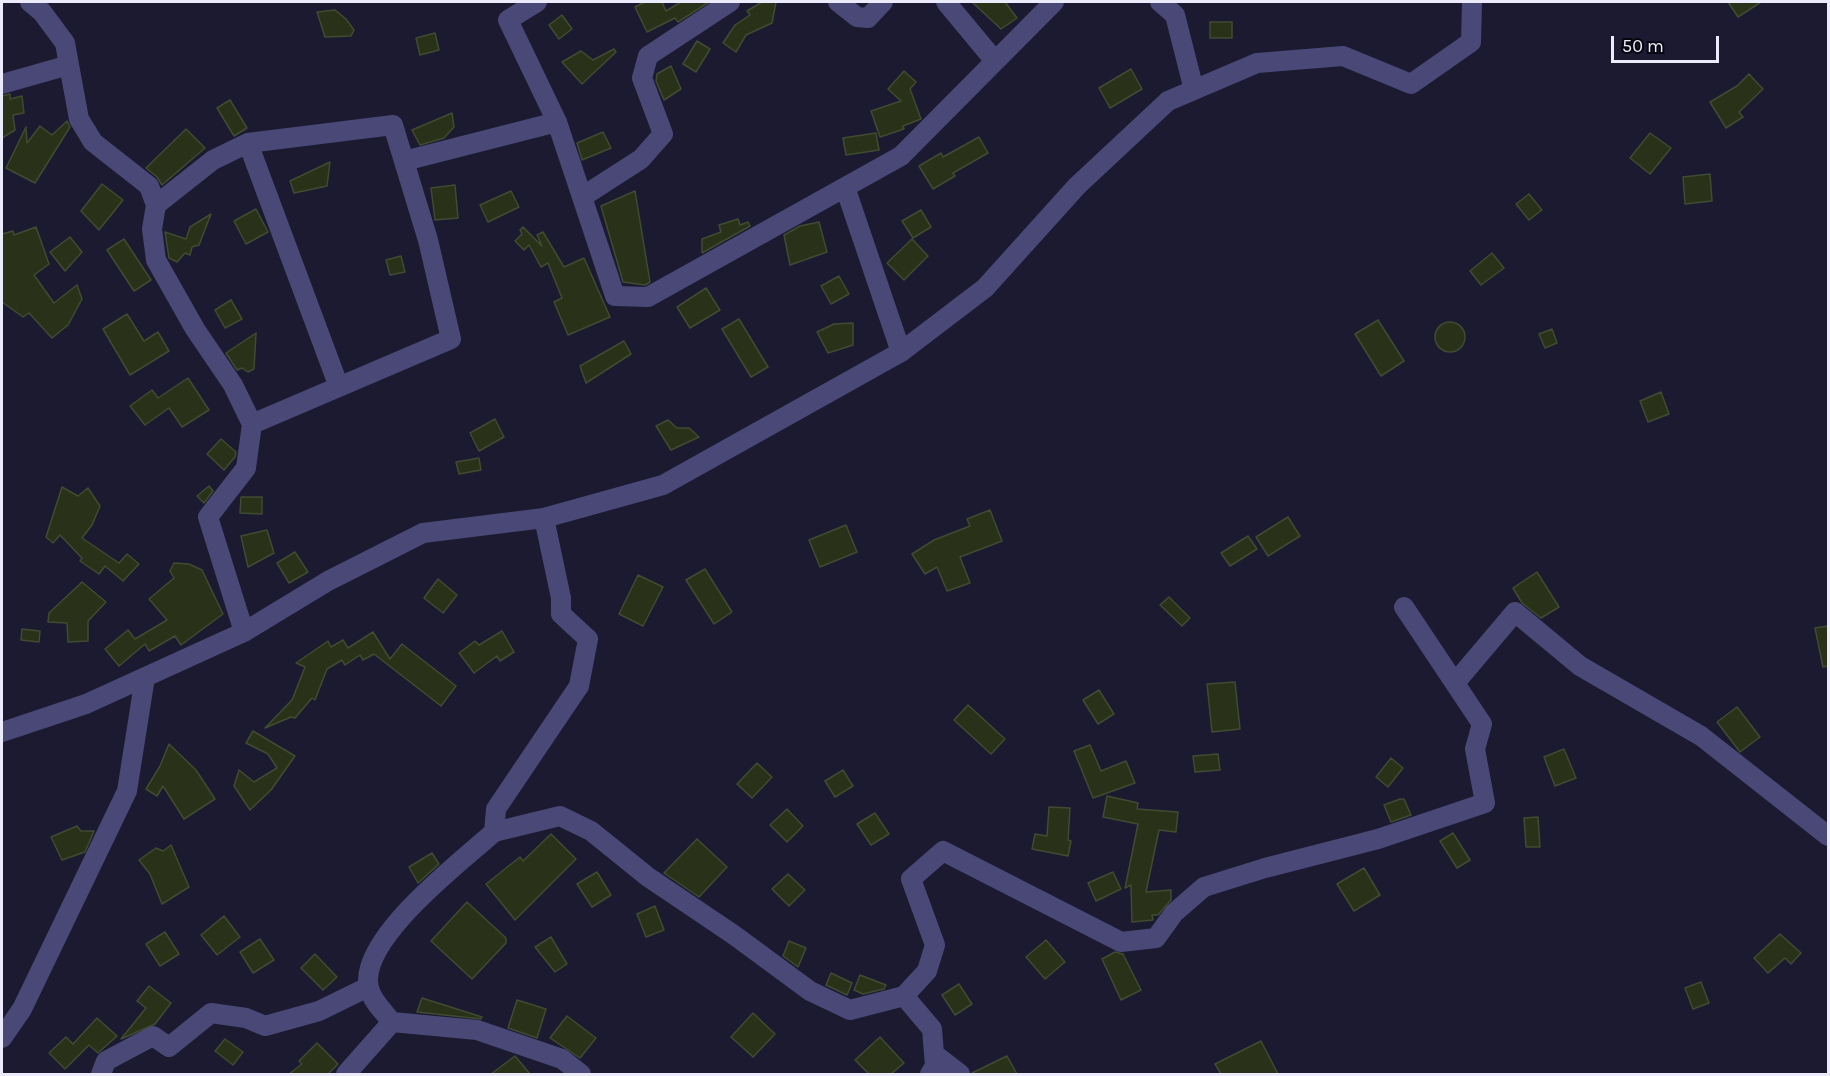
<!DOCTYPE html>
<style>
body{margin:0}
#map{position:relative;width:1830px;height:1076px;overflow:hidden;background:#1b1a31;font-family:Karla,sans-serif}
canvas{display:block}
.frame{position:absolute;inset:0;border:3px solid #ebebfb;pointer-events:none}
.scale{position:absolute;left:1611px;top:36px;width:108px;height:27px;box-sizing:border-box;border:3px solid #ebebfb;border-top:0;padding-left:8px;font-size:18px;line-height:21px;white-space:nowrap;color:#ebebfb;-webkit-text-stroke:4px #070610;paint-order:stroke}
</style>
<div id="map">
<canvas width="1830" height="1076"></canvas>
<div class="frame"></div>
<div class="scale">50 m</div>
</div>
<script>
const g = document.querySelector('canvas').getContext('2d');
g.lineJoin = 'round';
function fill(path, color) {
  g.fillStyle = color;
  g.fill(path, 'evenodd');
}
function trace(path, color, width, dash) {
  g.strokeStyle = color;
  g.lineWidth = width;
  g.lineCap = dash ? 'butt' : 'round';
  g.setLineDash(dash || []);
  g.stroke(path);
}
const building = new Path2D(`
 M645 2H662L666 11 681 2H709L678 22 675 18 647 32 635 7Z
 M762 2H776L772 23 746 35 736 52 723 43 735 25 750 15 747 11Z
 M972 2H1005L1017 18 1001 29Z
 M1728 2H1761L1738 17Z
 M335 10 346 19 354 30 351 36 325 37 317 12Z
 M562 15 572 29 559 39 549 25Z
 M1210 22H1232V38H1210Z
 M435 33 439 50 420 55 416 38Z
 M697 41 710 49 696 72 683 64Z
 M614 49 616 52 582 84 562 62 581 51 593 60Z
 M671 66 681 89 664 100 656 81 657 74Z
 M1131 69 1142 89 1110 108 1099 88Z
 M904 71 916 82 910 89 921 119 903 126 904 129 880 137 871 111 901 101 888 89Z
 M1749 74 1763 89 1739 112 1743 117 1726 128 1710 102 1737 86Z
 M10 94V99L22 96 24 113 13 115 15 130 2 138V96Z
 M230 100 247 128 234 136 217 108Z
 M452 113 454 127 444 138 420 145 412 130Z
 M67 121 70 127 35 183 6 168 26 127 27 143 40 126 52 135Z
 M186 129 205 148 162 185 157 177 146 168Z
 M603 132 611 148 582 160 577 143Z
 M876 133 879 150 846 155 843 138Z
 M1650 133 1671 148 1650 174 1630 158Z
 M979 137 988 153 953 173 955 176 933 189 919 166 941 153 943 157Z
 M330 162 327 186 294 193 290 181Z
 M1710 174 1712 201 1685 204 1683 177Z
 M102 184 123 200 99 230 81 211Z
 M455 185 458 218 435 220 431 188Z
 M511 191 519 207 488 222 480 205Z
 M635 191 650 282 645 285 623 282 601 206Z
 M1529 194 1542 210 1529 220 1516 204Z
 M256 209 268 232 246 244 234 221Z
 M921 210 931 227 913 238 902 221Z
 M211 214 199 245 192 247 190 255 185 253 177 262 169 258 165 232 186 239 190 227Z
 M738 219 740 225 748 222 750 226 702 253V239L721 232 719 225Z
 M819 222 827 252 790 265 784 235 800 226Z
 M36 227 49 264 34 275 54 303 77 285 82 299 68 325 52 338 29 313 23 317 2 302V234L13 231 14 235Z
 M523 227 542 246 537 235 543 232 564 267 584 258 610 317 568 335 554 302 562 298 548 263 541 267 529 245 524 250 515 241 522 234 520 230Z
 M70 237 82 252 65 271 50 252Z
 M124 239 151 280 134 291 107 250Z
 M912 239 928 256 904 280 887 263Z
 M1492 253 1504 268 1481 285 1470 271Z
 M401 256 405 272 390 275 386 260Z
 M839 276 849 294 831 304 821 286Z
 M706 288 720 310 690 328 677 307Z
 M231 300 242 319 225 328 215 310Z
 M127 314 144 341 158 332 169 351 130 375 103 329Z
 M739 319 768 367 751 377 722 329Z
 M1378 320 1404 361 1381 376 1355 334Z
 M1435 337a15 15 0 1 1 30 0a15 15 0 1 1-30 0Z
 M853 323V345L828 353 817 332 834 324Z
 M1552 329 1557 343 1545 348 1539 334Z
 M256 333 254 369 248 372 242 368 237 370 226 353Z
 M624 341 631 354 586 383 580 366Z
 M188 378 209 410 182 427 169 408 145 425 130 406 152 390 158 398Z
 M1661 392 1669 414 1648 422 1640 401Z
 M495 419 504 437 479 451 470 433Z
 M668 420 677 428H689L699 437 671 450 656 426Z
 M221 439 236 452 235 457 224 470 207 454Z
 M479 458 481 470 459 474 456 462Z
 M209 486 213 491 204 503 197 496Z
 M62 487 78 496 88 488 100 506 92 525 82 538 119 563 127 554 139 564 123 581 105 566 99 574 80 561 82 558 60 535 53 543 46 537Z
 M241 497H262V514L240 513Z
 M990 510 1002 541 960 557 970 583 947 591 937 567 925 574 912 554 934 540 970 526 967 519Z
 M1288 517 1300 536 1268 556 1256 537Z
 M846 525 857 552 820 567 809 540Z
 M267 530 274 553 248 567 241 536Z
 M1248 536 1257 549 1230 566 1221 553Z
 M295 552 308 572 289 583 277 563Z
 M174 563 189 564 202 570 223 614 181 645 175 636 149 651 145 644 119 666 105 649 128 630 135 639 167 620 149 599 174 578 170 571Z
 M705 569 732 612 714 624 686 580Z
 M1537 572 1559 607 1541 618 1522 603 1513 588Z
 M638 575 663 587 643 626 619 614Z
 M438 579 457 595 443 613 424 598Z
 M82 582 106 602 88 621V641L68 642 67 623 48 622 49 613Z
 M1169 597 1190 618 1182 626 1160 605Z
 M1828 626V666L1823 667 1815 628Z
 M22 629 40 631 39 642 21 640Z
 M502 631 514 652 500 661 497 656 474 673 459 653 475 641 479 645Z
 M373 632 390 659 402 644 456 686 441 706 374 654 363 660 360 655 345 665 342 660 327 669 315 700 312 698 295 718 291 717 265 728 292 700 305 667 296 663 328 641 331 647 343 640 348 648Z
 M1235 682 1240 729 1212 732 1207 684Z
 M1099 690 1114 714 1098 724 1083 700Z
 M968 705 1005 739 991 754 954 720Z
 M1737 707 1760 737 1740 752 1717 722Z
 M253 731 295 756 271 790 250 810 234 786 239 770 254 782 277 768 268 754 246 743Z
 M169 744 196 770 215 799 184 819 163 786 157 796 146 789 160 766Z
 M1090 745 1101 771 1126 761 1135 783 1093 798 1074 751Z
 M1564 749 1576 778 1555 786 1544 757Z
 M1218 754 1220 770 1195 772 1193 756Z
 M1391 758 1403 768 1388 787 1376 777Z
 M757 763 772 777 752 798 737 784Z
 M843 770 853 786 835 797 825 781Z
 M1107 796 1138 803 1137 809 1178 812 1176 832 1159 830 1146 892 1171 890V900L1158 915H1152L1153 920 1132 922 1131 885 1125 888 1138 824 1103 817Z
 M1400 799H1404L1411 815 1391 822 1384 805Z
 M1049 807 1070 808 1068 840 1071 841 1068 856 1032 849 1035 834 1047 836Z
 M787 809 803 826 787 842 770 825Z
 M875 813 889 834 871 845 857 824Z
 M1538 817 1540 847H1526L1524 818Z
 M77 826 81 831H94L85 852 62 860 51 837Z
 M1453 833 1470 860 1457 868 1440 841Z
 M551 834 576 859 515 920 486 884 520 857 523 861Z
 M697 839 727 867 699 897 664 873Z
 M171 845 189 887 162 904 150 874 139 860 156 848 163 851Z
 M432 853 439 864 418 883 409 867Z
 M1364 868 1380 895 1354 911 1337 884Z
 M597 872 611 895 592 907 577 884Z
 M1113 872 1121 889 1096 901 1088 883Z
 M788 874 805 890 789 906 772 889Z
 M467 902 506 938V943L472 979 431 941Z
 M655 906 664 930 646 937 637 914Z
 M224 916 240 937 217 955 201 935Z
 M165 932 179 954 160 966 146 944Z
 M1780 934 1801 953 1791 964 1785 958 1768 973 1754 958Z
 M551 937 567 964 555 972 535 947Z
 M260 939 274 960 253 973 240 952Z
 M1046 940 1065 962 1045 979 1026 957Z
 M789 941 806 948 798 967 783 956Z
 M1115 952 1123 954 1141 990 1121 1000 1102 959Z
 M315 954 337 977 323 990 301 968Z
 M831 973 852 983 847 995 826 985Z
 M860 975 886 985 884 989 863 994 854 990Z
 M1701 982 1709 1003 1693 1009 1685 988Z
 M959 984 972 1004 955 1015 942 995Z
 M149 986 171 1003 155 1024 121 1039 146 1008 137 1001Z
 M422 998 482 1017 481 1019 417 1012Z
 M517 1000 546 1009 537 1038 508 1028Z
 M753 1013 775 1034 753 1057 731 1037Z
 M567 1016 596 1038 580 1058 550 1038Z
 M97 1018 117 1036 98 1053 89 1045 65 1069 49 1053 66 1037 73 1044Z
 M880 1037 904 1063 891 1074H869L855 1060Z
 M225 1039 243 1052 233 1065 215 1051Z
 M1261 1041 1278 1074H1221L1215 1064Z
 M317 1043 338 1064 328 1074H289L302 1064 299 1061Z
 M515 1056 530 1074H491Z
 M1007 1056 1017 1074H972V1073Z`);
const minor = new Path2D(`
 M30 2 42 12 65 43 79 119 93 142 149 186 156 205 152 229 156 260 195 329 233 385 252 424 246 468 208 517 244 632
 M537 2 508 20 557 122
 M838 2 857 17 868 18 883 2
 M946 2 995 61
 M1160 2 1175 15 1194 90
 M2 84 69 65
 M248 143 339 387
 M404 161 557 122 615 296 648 297 901 156 1054 2
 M845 187 901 352
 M582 197 641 159 663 134 642 78 648 56 730 2
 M156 205 213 160 248 143 393 125 428 240 451 339 252 424
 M1455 683 1515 612 1580 666 1701 736 1828 836
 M2 732 86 704 244 632 328 581 423 533 544 518 663 485 901 352 985 288 1077 186 1168 101 1257 63 1343 56 1411 84 1471 42 1472 2
 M494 832 560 816 591 831 648 877 734 935 810 991 850 1010 904 996 932 1029 935 1066 930 1074
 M904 996 927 971 935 945 911 879 943 851 1121 942 1156 938 1174 913 1204 887 1265 868 1378 839 1485 803 1475 749 1482 724 1404 607
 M392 1022 477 1030 562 1059 581 1074
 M2 1038 22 1009 127 791 145 677
 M934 1054 960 1074
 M101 1074 106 1061 153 1036 169 1047 211 1013 246 1018 265 1026 319 1011 368 987
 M346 1074 392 1022C384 1012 372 1001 369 988 357 940 461 862 494 832L496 809 579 686 588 639 561 614V598L544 518`);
fill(building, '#293219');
trace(building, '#414b31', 1.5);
trace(minor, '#4a4876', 20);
</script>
